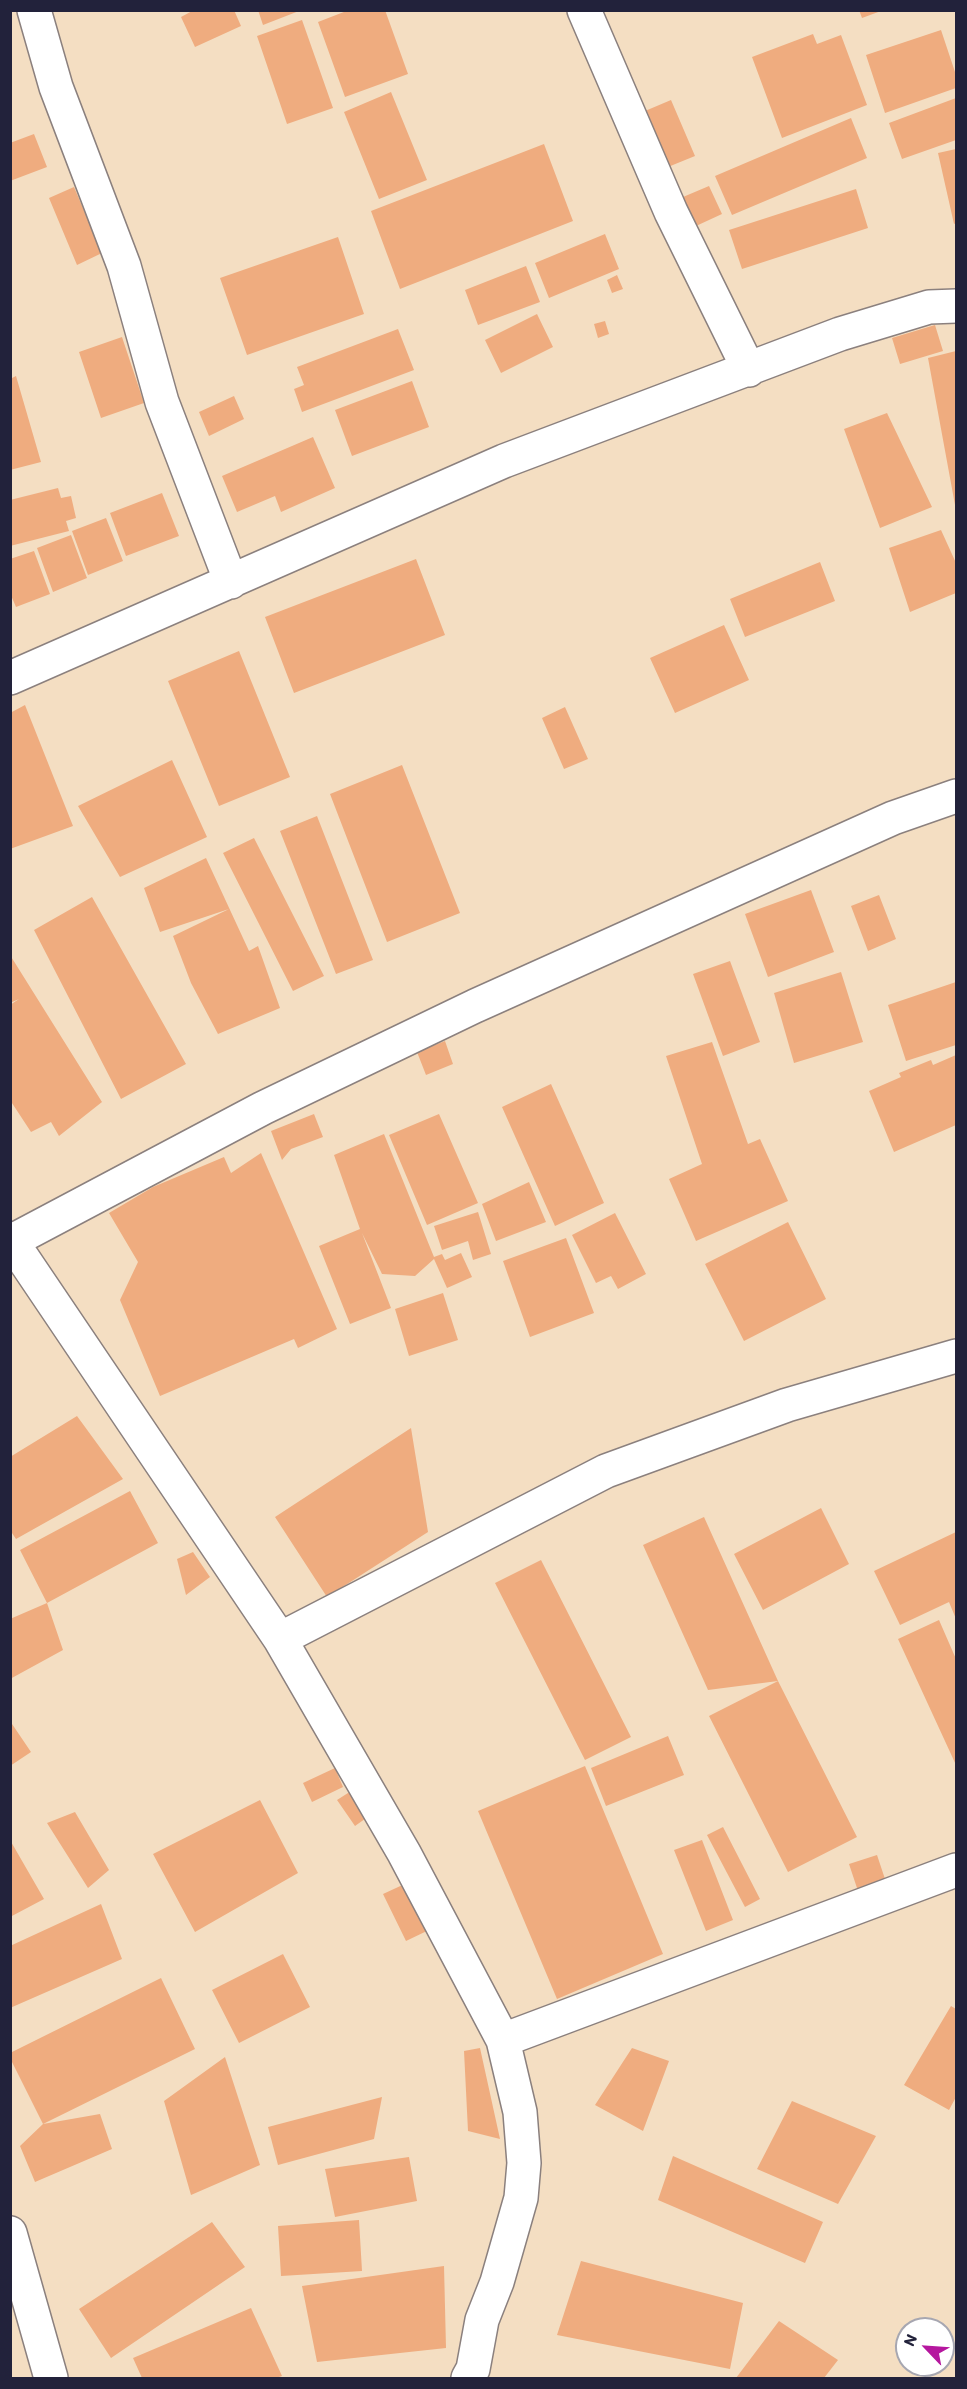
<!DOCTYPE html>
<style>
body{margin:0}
#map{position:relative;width:967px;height:2389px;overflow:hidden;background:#f4dec2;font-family:Itim,sans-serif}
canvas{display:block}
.frame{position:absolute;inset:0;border:12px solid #22223b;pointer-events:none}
.north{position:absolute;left:895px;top:2317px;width:60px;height:60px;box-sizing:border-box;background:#fff;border:2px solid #a7a7b1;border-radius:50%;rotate:295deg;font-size:16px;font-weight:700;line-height:24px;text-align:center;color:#22223b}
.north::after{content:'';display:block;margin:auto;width:21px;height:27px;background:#b5179e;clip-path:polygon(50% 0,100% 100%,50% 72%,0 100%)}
</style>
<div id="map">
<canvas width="967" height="2389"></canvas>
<div class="frame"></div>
<div class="north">N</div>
</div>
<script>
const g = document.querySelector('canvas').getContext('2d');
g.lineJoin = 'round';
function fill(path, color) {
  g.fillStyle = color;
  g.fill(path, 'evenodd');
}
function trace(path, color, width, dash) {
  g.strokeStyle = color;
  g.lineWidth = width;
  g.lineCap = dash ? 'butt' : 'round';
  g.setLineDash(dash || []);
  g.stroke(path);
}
const building = new Path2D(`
 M194 10H234L241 26 195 47 181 17Z
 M258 10H299V11L263 25Z
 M349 10H385L408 74 345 97 318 22Z
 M859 10H881V11L862 18Z
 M302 20 333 108 287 124 257 36Z
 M941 30 956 75V88L885 113 866 55Z
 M813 34 817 44 841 35 867 105 782 138 752 57Z
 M391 92 427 180 379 199 344 112Z
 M956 98V140L902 159 889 123Z
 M671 100 695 156 663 169 645 111Z
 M851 118 867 158 732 215 715 176Z
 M34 134 47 167 10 181V143Z
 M544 144 573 221 400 289 371 211Z
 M956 149V223L954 224 938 153Z
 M709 186 722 214 696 226 683 197Z
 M74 187 102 253 77 265 49 198Z
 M856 189 868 228 742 269 729 230Z
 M605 234 619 269 549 298 535 263Z
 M338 237 364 314 247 355 220 278Z
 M526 266 540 302 478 325 465 290Z
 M617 275 623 289 612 293 607 280Z
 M537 314 553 347 501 373 485 340Z
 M605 321 609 334 598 338 594 324Z
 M935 325 943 351 900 364 892 338Z
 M398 329 414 370 302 412 294 389 304 385 297 367Z
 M122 337 144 403 101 418 79 352Z
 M956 351V505H955L928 358Z
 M16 376 41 462 10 470V379Z
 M412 381 429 427 352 456 335 410Z
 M234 396 244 419 209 436 199 412Z
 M887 413 932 507 880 528 844 429Z
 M313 437 335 488 281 512 275 496 237 512 222 476Z
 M58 488 61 498 71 496 76 518 66 521 69 531 10 546V500Z
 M162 493 179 536 126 556 110 513Z
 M106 518 123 561 88 575 72 531Z
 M941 530 956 563V593L910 612 889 548Z
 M71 535 87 578 53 592 37 548Z
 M34 551 50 594 16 607 10 593V559Z
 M416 559 445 635 294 693 265 617Z
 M820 562 835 601 745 637 730 599Z
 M724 625 749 680 675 713 650 658Z
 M239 651 290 777 219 806 168 681Z
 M25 705 73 826 10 849V713Z
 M565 707 588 759 564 769 542 718Z
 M172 760 207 837 120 877 78 806Z
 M402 765 460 913 387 942 330 794Z
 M317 816 373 960 336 974 280 831Z
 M254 838 324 976 293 991 223 853Z
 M206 858 249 951 258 946 280 1008 218 1034 191 983 173 936 229 909 160 932 144 888Z
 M811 890 834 952 768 977 745 914Z
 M879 895 896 939 868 951 851 906Z
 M92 897 186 1064 121 1099 34 930Z
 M10 955 102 1102 59 1136 51 1122 31 1132 10 1100V1005L19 999 10 1003Z
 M730 961 760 1042 723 1056 693 974Z
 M841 972 863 1042 794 1063 774 993Z
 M956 982V1045L906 1061 888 1005Z
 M445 1041 453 1064 426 1075 417 1052Z
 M712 1042 748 1144 760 1139 788 1201 696 1241 669 1179 702 1164 666 1056Z
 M956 1055V1125L894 1152 869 1091 901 1077 899 1073 931 1060 933 1065Z
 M551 1084 604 1203 555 1226 502 1107Z
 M314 1114 323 1137 291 1149 282 1160 271 1131Z
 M439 1114 478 1203 427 1225 389 1135Z
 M384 1134 434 1257 442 1254 445 1260 461 1253 472 1277 447 1288 434 1259 415 1276 382 1274 362 1233 391 1308 350 1324 319 1246 360 1229 334 1155Z
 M261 1153 337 1329 298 1348 294 1339 160 1396 120 1300 138 1262 109 1213 153 1187 224 1157 231 1173Z
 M529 1182 546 1222 496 1241 482 1204Z
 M478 1212 491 1254 473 1260 468 1241 442 1250 434 1226Z
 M615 1213 646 1274 618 1289 611 1276 596 1283 572 1235Z
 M788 1222 826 1299 744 1341 705 1264Z
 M566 1238 594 1313 530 1337 503 1261Z
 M443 1293 458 1340 409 1356 395 1309Z
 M77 1416 123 1479 16 1539 10 1530V1457Z
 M411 1428 428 1532 327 1597 275 1517Z
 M130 1491 158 1543 47 1603 20 1550Z
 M821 1508 849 1564 763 1610 734 1554Z
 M704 1517 778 1681 708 1690 643 1545Z
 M956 1532V1619L949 1602 900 1625 874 1571Z
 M193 1552 210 1577 186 1595 177 1559Z
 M541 1560 631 1737 585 1760 495 1583Z
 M47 1603 63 1650 10 1679V1619Z
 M939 1620 956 1659V1765L898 1639Z
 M778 1681 857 1837 788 1872 709 1716Z
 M10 1721 31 1752 10 1766Z
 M668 1736 684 1775 606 1806 591 1768Z
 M585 1766 663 1954 557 1999 478 1811Z
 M335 1768 343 1787 312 1802 303 1783Z
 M359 1786 376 1811 355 1826 337 1800Z
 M260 1800 298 1873 195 1932 153 1854Z
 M75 1812 109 1870 88 1888 47 1823Z
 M723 1827 760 1899 745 1907 707 1835Z
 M10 1840 44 1899 10 1917Z
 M702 1840 733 1920 706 1931 674 1850Z
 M877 1855 886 1882 858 1891 849 1864Z
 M409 1882 431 1929 406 1941 383 1894Z
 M101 1904 122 1959 10 2008V1946Z
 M283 1954 310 2007 239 2043 212 1990Z
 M161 1978 195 2049 43 2124 10 2058V2053Z
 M951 2006 956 2009V2097L949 2110 904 2085Z
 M480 2048 500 2139 468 2131 464 2051Z
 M632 2048 669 2061 643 2131 595 2105Z
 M225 2057 260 2165 191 2195 164 2101Z
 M382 2097 374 2139 278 2165 268 2127Z
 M792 2101 876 2136 838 2204 757 2169Z
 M100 2114 112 2149 35 2182 20 2146 43 2124Z
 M673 2156 823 2222 805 2263 658 2200Z
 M409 2157 417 2201 335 2217 325 2169Z
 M359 2220 362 2271 281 2276 278 2226Z
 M212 2222 245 2267 111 2358 79 2309Z
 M581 2261 743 2303 730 2369 557 2335Z
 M444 2266 446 2348 317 2362 302 2286Z
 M251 2308 282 2376 276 2378H142L133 2358Z
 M779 2321 838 2360 824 2378H736Z`);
const street = new Path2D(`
 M34 10 56 87 124 266 162 402 231 582
 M584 10 671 212 749 370
 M10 678 504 461 840 334 929 307 956 306
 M10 1239 280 1639 404 1853 503 2040 520 2112 524 2163 521 2198 497 2282 482 2320 473 2369 468 2378
 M12 1241 263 1108 475 1006 893 818 956 796
 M280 1639 606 1471 787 1405 956 1356
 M503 2040 956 1870
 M10 2233 51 2378`);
fill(building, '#efac7f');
trace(street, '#8b807e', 36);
trace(street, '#fff', 33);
</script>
